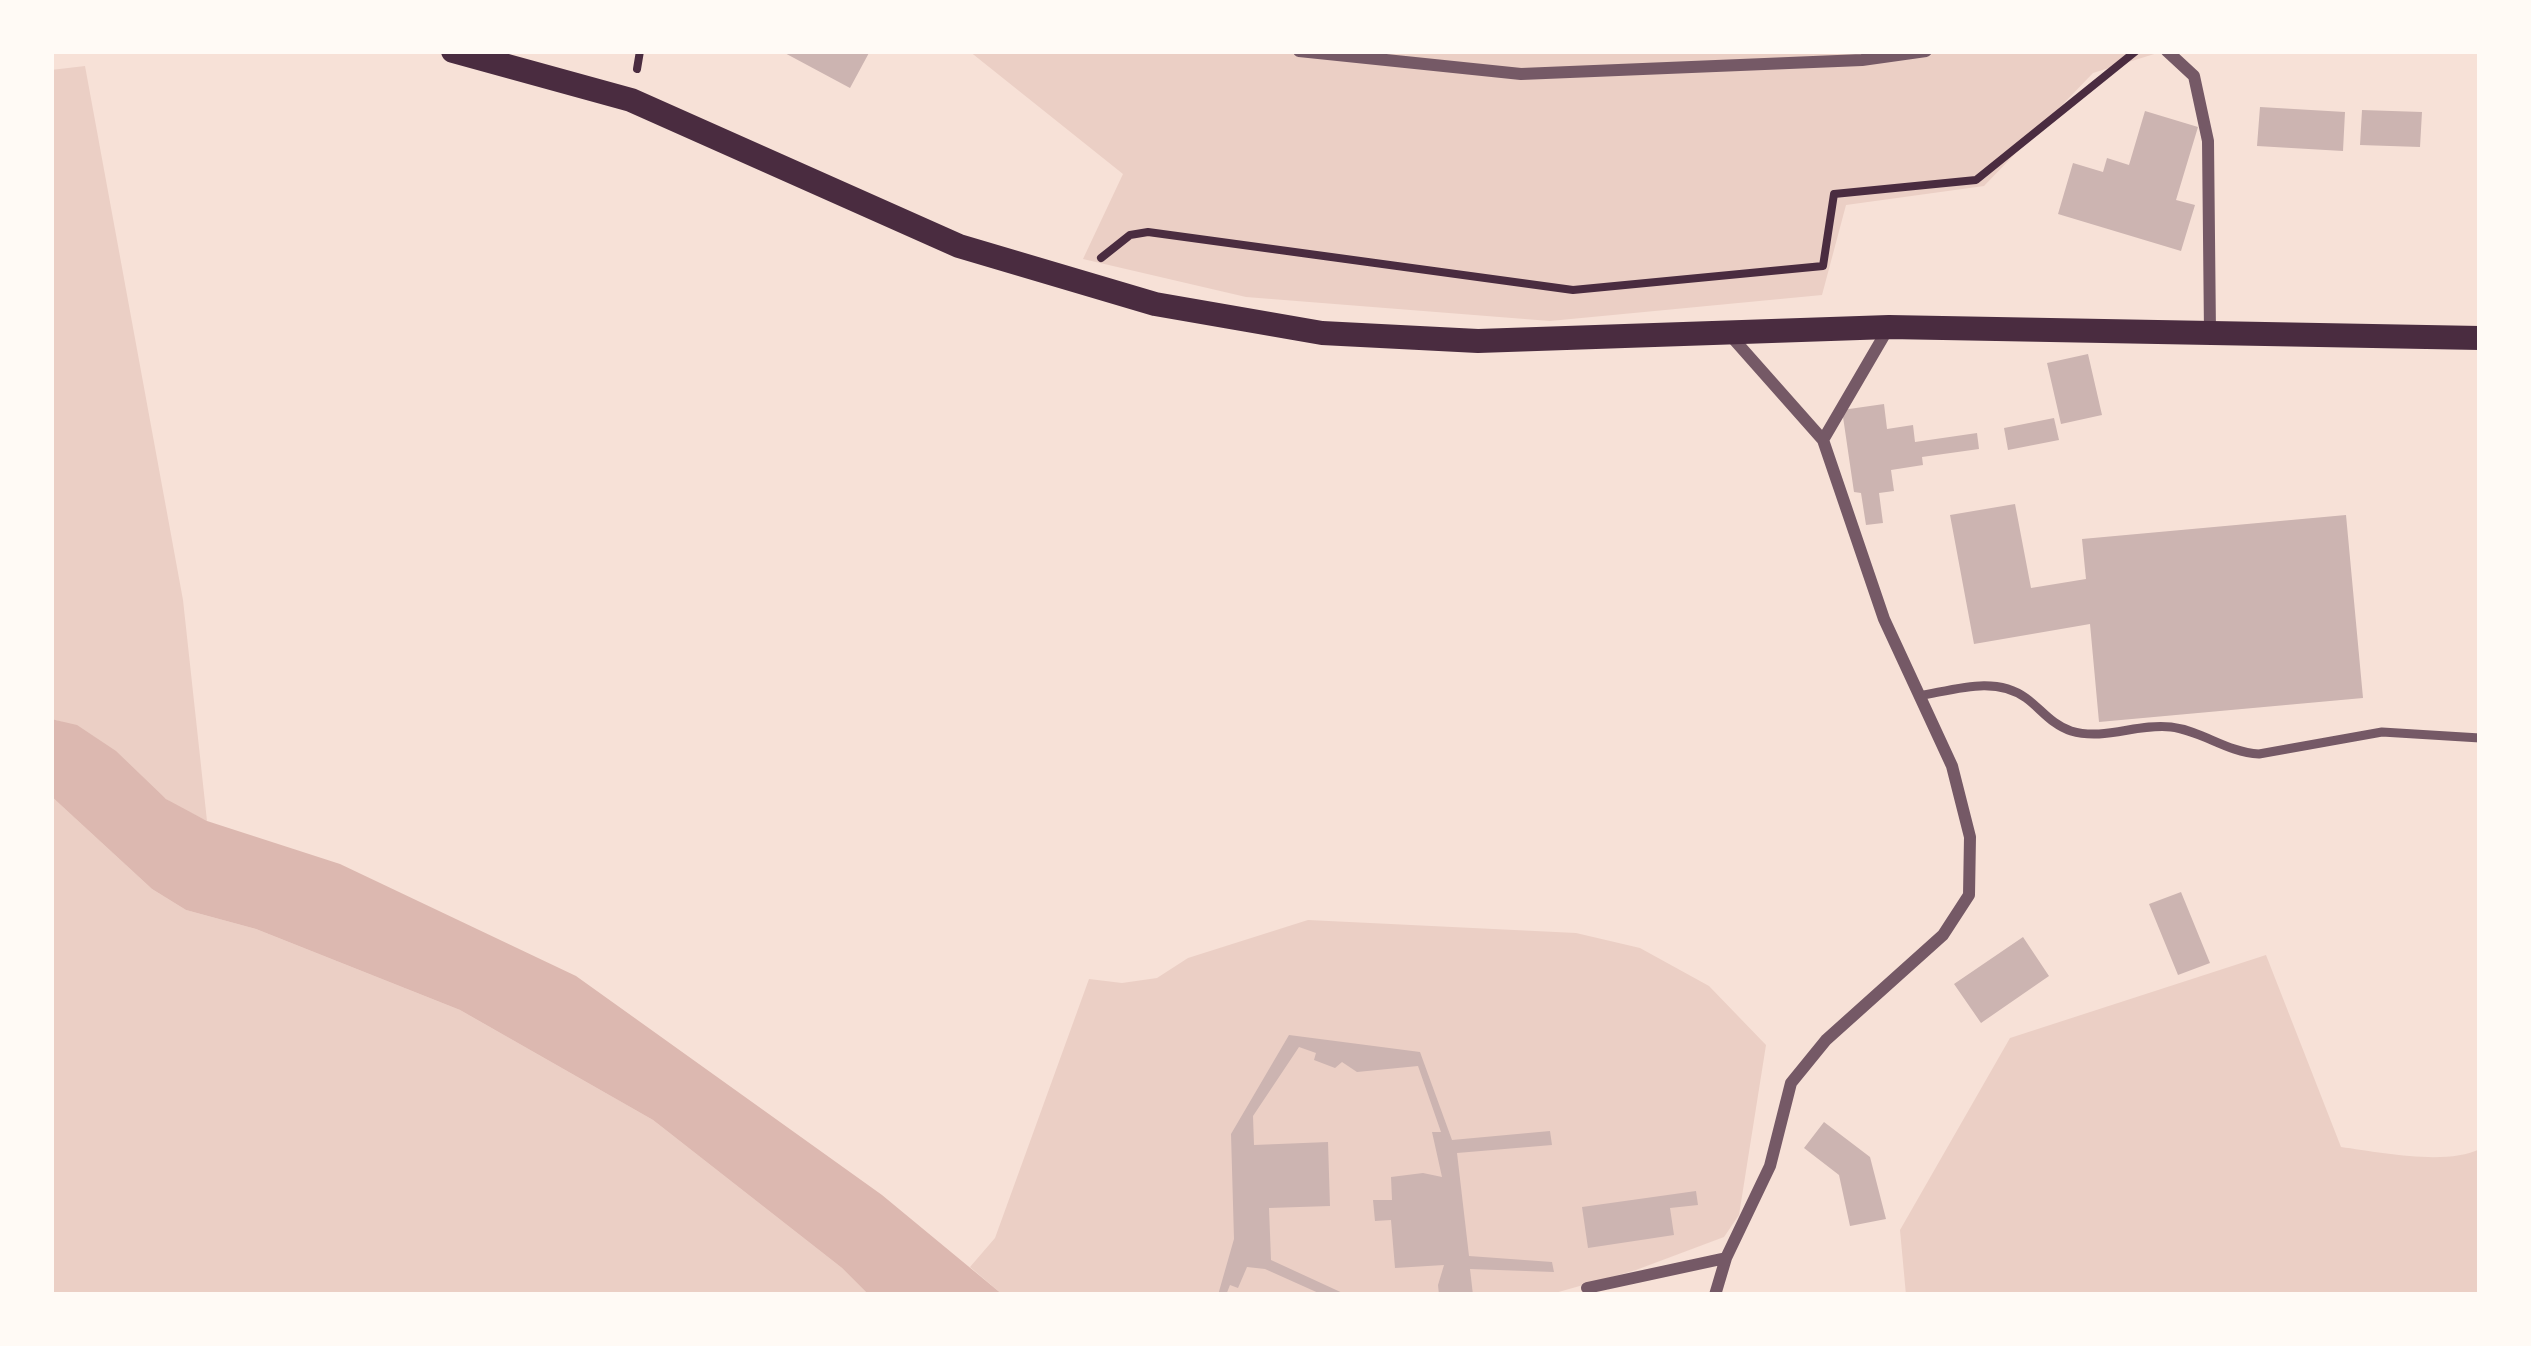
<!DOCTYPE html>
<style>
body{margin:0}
#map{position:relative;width:2531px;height:1346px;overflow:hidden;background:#f7e1d7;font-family:"Noto Sans",sans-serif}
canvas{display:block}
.frame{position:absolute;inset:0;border:54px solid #fffaf5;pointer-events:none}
</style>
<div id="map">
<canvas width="2531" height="1346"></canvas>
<div class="frame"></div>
</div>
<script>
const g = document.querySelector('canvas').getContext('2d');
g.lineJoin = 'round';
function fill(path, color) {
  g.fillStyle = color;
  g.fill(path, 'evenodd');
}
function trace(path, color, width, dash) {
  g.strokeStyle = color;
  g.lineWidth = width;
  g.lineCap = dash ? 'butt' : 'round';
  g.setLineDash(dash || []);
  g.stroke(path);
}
const green = new Path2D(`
 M969 51H2164L2093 73 1984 186 1846 205 1822 295 1550 321 1246 297 1083 259 1123 174Z
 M85 66 183 600 207 821C194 814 178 808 166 799 123 768 107 732 51 719V70Z
 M51 796 152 889 186 910 256 929 460 1010 653 1120 842 1268 869 1295H51Z
 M1308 920 1576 933 1640 948 1709 986 1766 1045 1739 1215 1724 1237 1636 1270 1548 1295H1003L970 1267 995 1238 1089 979 1122 983 1157 978 1188 958Z
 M2266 955 2341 1147C2379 1152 2446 1166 2480 1149V1295H1906L1900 1230 2010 1038Z`);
const water = new Path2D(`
 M51 719 77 725 116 751 166 799 207 821 340 864 576 976 882 1195 1003 1295H869L842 1268 653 1120 460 1010 256 929 186 910 152 889 51 796Z`);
const building = new Path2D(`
 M781 51H870L850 88Z
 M2260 107 2345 112 2343 151 2257 146Z
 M2362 110 2422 112 2420 147 2360 145Z
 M2145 111 2198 127 2176 200 2195 205 2181 251 2058 214 2073 163 2103 172 2107 158 2129 165Z
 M2088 354 2102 415 2061 424 2047 363Z
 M1884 404 1887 429 1913 425 1915 442 1977 433 1979 449 1922 457 1923 465 1891 470 1894 491 1879 493 1883 523 1866 525 1861 493 1854 492 1842 410Z
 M2054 418 2059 440 2008 450 2004 428Z
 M2015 504 2031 588 2086 579 2082 539 2346 515 2363 698 2099 722 2090 624 1974 644 1950 515Z
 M2181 892 2210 963 2178 975 2149 904Z
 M2023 937 2049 976 1981 1023 1954 984Z
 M1289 1035 1420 1052 1452 1140 1550 1131 1552 1145 1457 1153 1469 1256 1552 1262 1554 1272 1470 1269 1473 1295H1439L1438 1285 1444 1265 1395 1268 1391 1220 1375 1221 1373 1200H1392L1391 1177 1423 1173 1442 1177 1432 1132H1441L1418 1066 1357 1072 1342 1062 1335 1068 1314 1060 1316 1053 1299 1047 1253 1116 1254 1145 1328 1142 1330 1206 1269 1208 1271 1260 1347 1295H1323L1265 1269 1247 1267 1238 1288 1230 1285 1226 1295H1218L1234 1239 1231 1134Z
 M1824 1122 1870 1157 1886 1219 1850 1226 1839 1175 1804 1148Z
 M1696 1191 1698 1205 1670 1208 1674 1235 1588 1248 1582 1207Z`);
const path = new Path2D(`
 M637 69 640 51
 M1101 258 1130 235 1148 232 1573 290 1823 266 1834 194 1976 180 2136 51`);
const service = new Path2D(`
 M1919 696C1954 690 1995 675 2026 698 2041 709 2052 725 2071 731 2105 741 2137 723 2171 727 2203 731 2226 752 2259 754L2382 732 2480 738`);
const minor = new Path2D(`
 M1299 51 1521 74 1862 60 1926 51
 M2167 51 2194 76 2208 141 2210 333
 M1730 335 1823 440
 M1587 1288 1726 1258 1770 1166 1791 1083 1826 1040 1943 935 1969 895 1970 837 1952 766 1884 619 1823 440 1889 327
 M1715 1295 1726 1258`);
const secondary = new Path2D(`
 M453 51 631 100 959 246 1155 304 1322 333 1478 341 1889 327 2480 338`);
fill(green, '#ebcfc5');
fill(water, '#dcb8b0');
fill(building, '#ccb4b1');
trace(path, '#4a2c40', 8);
trace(service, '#755966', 9);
trace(minor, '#755966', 12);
trace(secondary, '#4a2c40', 24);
</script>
